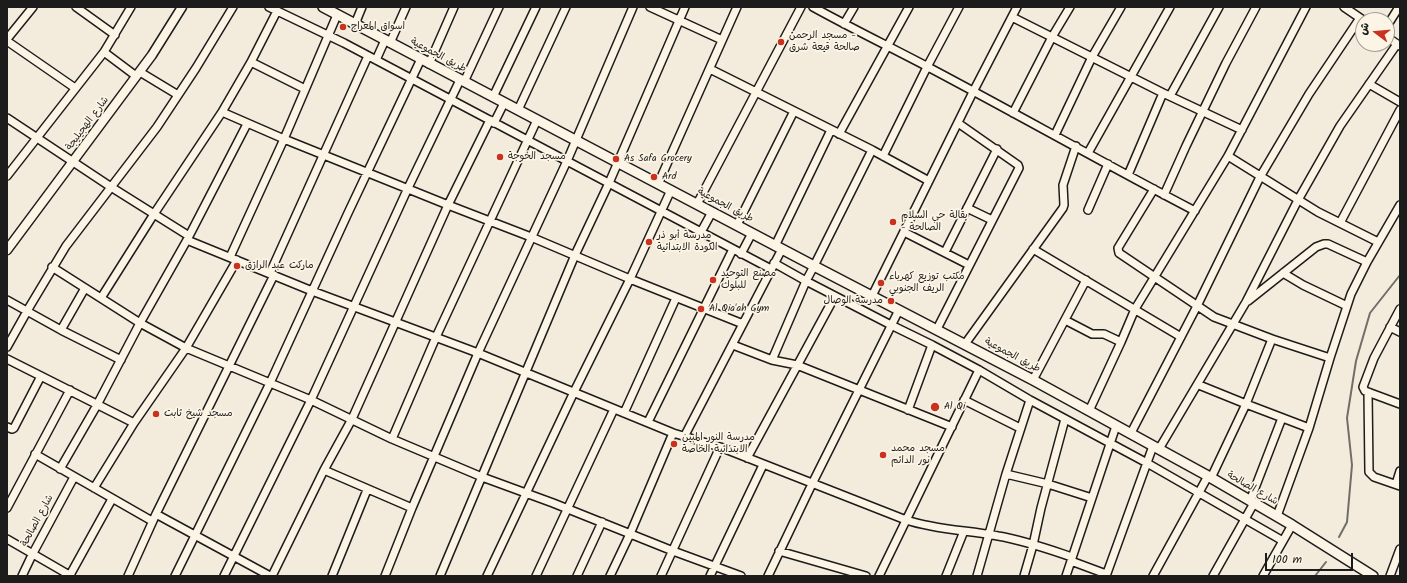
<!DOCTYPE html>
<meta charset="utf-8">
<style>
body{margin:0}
#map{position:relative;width:1407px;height:583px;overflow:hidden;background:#f3ecdd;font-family:Kalam,"Playpen Sans Arabic",sans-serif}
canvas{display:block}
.frame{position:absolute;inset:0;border:8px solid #1c1c1c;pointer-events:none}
.north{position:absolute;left:1355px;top:12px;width:40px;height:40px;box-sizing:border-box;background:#fcf5e5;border:1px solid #a29e95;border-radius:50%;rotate:286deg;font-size:11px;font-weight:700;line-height:16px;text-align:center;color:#1c1c1c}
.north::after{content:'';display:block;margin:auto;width:14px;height:18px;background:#c8321e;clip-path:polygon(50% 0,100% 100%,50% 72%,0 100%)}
.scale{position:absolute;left:1265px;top:553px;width:88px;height:18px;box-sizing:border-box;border:2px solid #1c1c1c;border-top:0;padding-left:5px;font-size:12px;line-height:14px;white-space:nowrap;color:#1c1c1c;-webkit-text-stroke:3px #fcf5e5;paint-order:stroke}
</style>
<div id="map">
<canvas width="1407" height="583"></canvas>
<div class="frame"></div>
<div class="north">ش</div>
<div class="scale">100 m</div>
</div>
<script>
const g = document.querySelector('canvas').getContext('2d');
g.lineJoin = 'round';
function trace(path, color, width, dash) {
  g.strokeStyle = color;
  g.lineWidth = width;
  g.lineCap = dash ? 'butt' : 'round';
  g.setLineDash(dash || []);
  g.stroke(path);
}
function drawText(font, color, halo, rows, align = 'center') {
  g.font = font + ' Kalam,"Playpen Sans Arabic",sans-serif';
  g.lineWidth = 3.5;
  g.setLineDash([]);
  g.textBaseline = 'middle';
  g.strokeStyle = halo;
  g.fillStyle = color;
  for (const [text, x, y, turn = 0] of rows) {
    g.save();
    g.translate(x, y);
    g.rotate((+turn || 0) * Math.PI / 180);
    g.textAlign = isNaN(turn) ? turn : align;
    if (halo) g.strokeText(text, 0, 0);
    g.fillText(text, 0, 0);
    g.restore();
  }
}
const stream = new Path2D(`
 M1339 537 1347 522 1352 465 1347 418 1356 361 1370 313 1400 275
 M1315 576 1326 562`);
const minor = new Path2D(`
 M76 7 115 35
 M269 7 344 43 771 269
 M650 7 722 40
 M813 7C851 28 890 47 928 67 1017 114 1105 164 1195 211
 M1344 7 1363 20
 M1012 17 1163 93 1242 130
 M355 24 362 7
 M844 24 854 7
 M1387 26 1399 7
 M1387 37 1400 46
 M7 39 33 7
 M7 41 75 88
 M390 43 406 7
 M104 52 136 76
 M376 60 385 40
 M251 62 305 89
 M429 64 454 7
 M710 69 872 150 929 181
 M140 72 178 95
 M464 82 499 7
 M1369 84 1400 102
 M1170 96 1219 7
 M493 97 536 7
 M518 110 566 7
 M222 112 284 139 448 205 531 237 630 279 743 324
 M1013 113 1052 37 1070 7
 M7 118 111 187 189 236
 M494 123 504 103
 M839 134 909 7
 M1055 135 1092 57 1121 7
 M1088 153 1170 7
 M883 156 927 67 959 7
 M1228 156 1318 212 1378 242
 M1128 175 1163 93
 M7 176 104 52 131 7
 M658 184 737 7
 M1154 189 1118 248 1119 253 1214 317 1272 339 1330 358
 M1164 195 1186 146 1226 63 1256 7
 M697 204 801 7
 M967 208 992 220
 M1088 210 1108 164
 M1340 223 1400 110
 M737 225 794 111
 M701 232 712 212
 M904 232 969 265
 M187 240 312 291 478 353 673 433 720 447 906 520C937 530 966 530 998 536 1023 540 1048 549 1072 557
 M775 246 831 130
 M1033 249 1181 337
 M945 252 997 149
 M741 254 752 233
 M230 257 284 139 337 15
 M774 263 806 281 891 325 932 345 979 370 1030 400 1147 463 1283 541
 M52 267 140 323 186 348 311 400 392 439 482 477 553 503 673 551 741 576
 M270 273 368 56
 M1283 273 1303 285 1347 306
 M872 296 973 92 1017 7
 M101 298 154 214 222 112 251 62 277 11
 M7 300 61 330 121 360
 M1248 301 1316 247 1324 244H1328L1367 262
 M1400 309 1374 358 1363 387 1365 391 1400 404
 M1065 320 1092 334H1104L1121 342
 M1390 327 1400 332
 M937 329 1019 168 1018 165 958 123
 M61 330 85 288
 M965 344 1063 208 1064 205 1063 185 1076 146
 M733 345 772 360 797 365 952 427
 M7 347 30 306 66 246 157 127 196 68 233 7
 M7 359 134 423
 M772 360 806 281 814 266 872 150
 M1033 380 1086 280
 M1199 385 1246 404 1309 428
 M1368 392 1369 472 1374 477 1400 486
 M964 400 1020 428
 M908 410 932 345
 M1089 411 1121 342 1135 309 1228 156 1306 7
 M624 413 676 298
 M648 422 733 249
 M7 427 12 429 14 428 41 376
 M1131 433 1197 306 1260 177 1309 94 1360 18
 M684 437 782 249
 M392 439 436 337 537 120
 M1159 449 1246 302 1298 200 1340 126 1397 44
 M35 454 152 521
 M747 458 835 296
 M60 469 97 405 140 323 187 240 247 124
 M324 470 412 508
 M1006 474 1048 484 1092 498
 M1211 478 1246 404 1272 339
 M1396 484 1400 471
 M94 488 134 423 186 348 237 260
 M1250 501 1282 418
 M7 508 70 390
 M156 514 270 576
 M1277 516 1309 428 1330 358 1351 294 1367 262 1400 205
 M7 539 71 576
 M779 551 866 576
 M1071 561 1106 574
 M70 575 112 499
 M22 576 32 555 74 477
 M128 576 156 514 274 275
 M175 576 270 383 348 213 421 59
 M224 576 311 400 408 188 460 80
 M272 576 324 470 352 419 448 205 490 120
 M332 576 367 490
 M385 576 412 508 478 353 567 161 633 7
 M440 576 575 255 609 183 685 7
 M487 576 574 392 630 279 671 190
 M536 576 614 409
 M577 576 602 522
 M610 576 630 534 673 433
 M661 576 720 447
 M710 576 763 465
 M768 576 812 484 899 310
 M879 576 979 370
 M946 576 964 531
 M977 576 1006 474 1030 400
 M1024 576 1033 545 1041 508 1065 419
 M1066 576 1116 426
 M1106 576 1153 446
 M1153 576 1208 476
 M1213 576 1254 503
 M1263 576 1292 525
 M1390 576 1400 549`);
const tertiary = new Path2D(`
 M7 250 152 55 182 7`);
const secondary = new Path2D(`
 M323 7 814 266 1033 380 1208 476 1292 525 1373 576`);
const markers = [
 [343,27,4,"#c8321e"],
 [781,42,4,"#c8321e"],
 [500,157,4,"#c8321e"],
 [616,159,4,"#c8321e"],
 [654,177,4,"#c8321e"],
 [893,222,4,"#c8321e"],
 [649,242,4,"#c8321e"],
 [237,266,4,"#c8321e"],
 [713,280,4,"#c8321e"],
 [881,283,4,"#c8321e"],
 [891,301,4,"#c8321e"],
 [701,309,4,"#c8321e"],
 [935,407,5,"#c8321e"],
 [156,414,4,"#c8321e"],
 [674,444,4,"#c8321e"],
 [883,455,4,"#c8321e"]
];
const poiNames = [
 ["اسواق المعراج",351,27],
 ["مسجد الرحمن -",789,36],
 ["صالحة قيعة شرق",789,48],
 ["مسجد الخوجة",508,157],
 ["As Safa Grocery",624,159],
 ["Ard",662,177],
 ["بقالة حي السلام",901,216],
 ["- الصالحة",901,228],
 ["مدرسة أبو ذر",657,236],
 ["الكودة الابتدائية",657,248],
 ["ماركت عبد الرازق",245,266],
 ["مصنع التوحيد",721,274],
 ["للبلوك",721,286],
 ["مكتب توزيع كهرباء",889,277],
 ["الريف الجنوبي",889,289],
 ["مدرسة الوصال",883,301,"right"],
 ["Al Qia'ah Gym",709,309],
 ["Al Qi",944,407],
 ["مسجد شيخ ثابت",164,414],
 ["مدرسة النور المبين",682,438],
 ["الابتدائية الخاصة",682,450],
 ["مسجد محمد",891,449],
 ["نور الدائم",891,461]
];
const streetNames = [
 ["طريق الجموعية",438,56,28],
 ["شارع الهجيليجة",88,124,-53],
 ["طريق الجموعية",725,206,28],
 ["طريق الجموعية",1012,356,28],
 ["شارع الصالحة",1252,489,30],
 ["شارع الصالحة",38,521,-62]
];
trace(stream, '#716e68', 2);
trace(minor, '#1c1c1c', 10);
trace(tertiary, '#1c1c1c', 11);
trace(secondary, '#1c1c1c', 12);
trace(minor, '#fcf5e5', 7);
trace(tertiary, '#fcf5e5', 8);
trace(secondary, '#fcf5e5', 9);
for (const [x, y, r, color] of markers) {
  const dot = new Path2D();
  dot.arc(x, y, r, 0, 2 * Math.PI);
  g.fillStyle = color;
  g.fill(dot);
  trace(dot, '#fcf5e5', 1.5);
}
drawText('10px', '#1c1c1c', '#fcf5e5', poiNames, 'left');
drawText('10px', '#1c1c1c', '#fcf5e5', streetNames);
</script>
